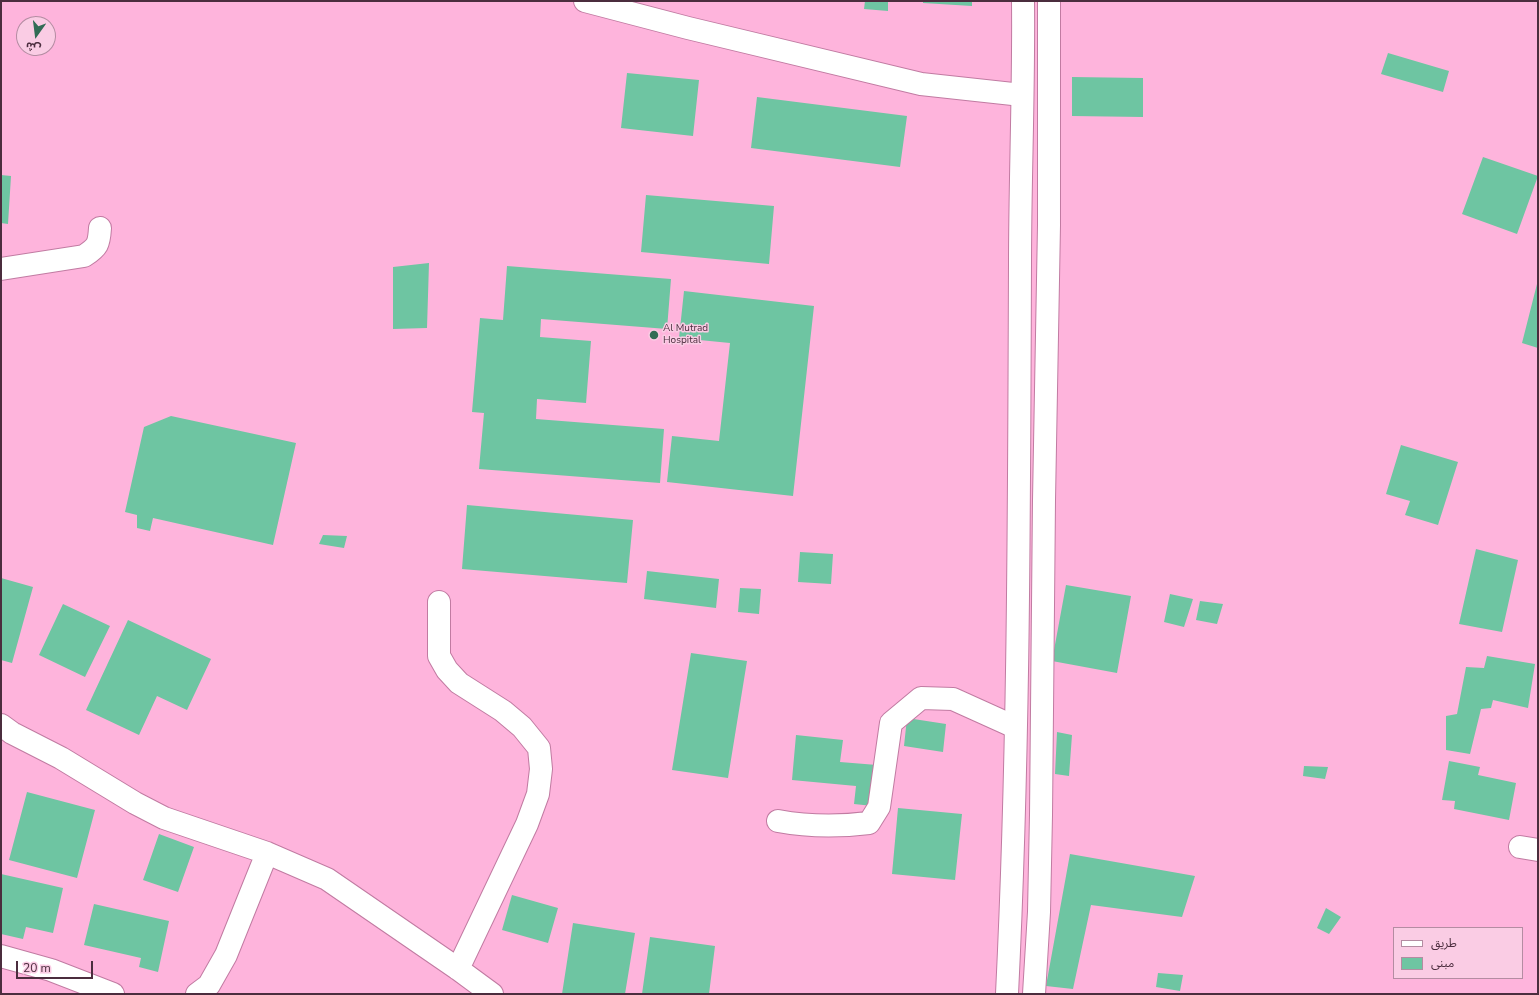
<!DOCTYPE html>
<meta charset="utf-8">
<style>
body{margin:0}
#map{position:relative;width:1539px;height:995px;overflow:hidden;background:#feb4dc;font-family:"Nunito Sans","Noto Sans Arabic",sans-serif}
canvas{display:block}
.frame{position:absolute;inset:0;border:2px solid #4b2d3e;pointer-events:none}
.legend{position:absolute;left:1393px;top:927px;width:130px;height:52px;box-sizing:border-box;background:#facce4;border:1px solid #b48ca2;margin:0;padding:5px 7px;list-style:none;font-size:12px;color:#4b2d3e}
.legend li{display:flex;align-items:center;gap:8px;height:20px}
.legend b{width:20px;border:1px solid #b48ca2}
.north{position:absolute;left:16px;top:16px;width:40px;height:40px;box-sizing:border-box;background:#facce4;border:1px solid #b48ca2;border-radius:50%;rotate:194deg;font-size:11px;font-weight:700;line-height:16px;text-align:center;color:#4b2d3e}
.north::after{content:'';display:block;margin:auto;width:14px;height:18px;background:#326c55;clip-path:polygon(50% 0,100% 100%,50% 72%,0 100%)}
.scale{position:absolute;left:16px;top:961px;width:77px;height:18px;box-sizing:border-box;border:2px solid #4b2d3e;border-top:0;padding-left:5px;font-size:12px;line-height:14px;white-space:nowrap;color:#4b2d3e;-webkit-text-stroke:3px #facce4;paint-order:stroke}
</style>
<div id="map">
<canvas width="1539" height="995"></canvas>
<div class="frame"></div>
<ul class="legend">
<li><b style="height:5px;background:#fff"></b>طريق</li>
<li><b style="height:11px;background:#6ec5a2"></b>مبنى</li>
</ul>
<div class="north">ش</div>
<div class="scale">20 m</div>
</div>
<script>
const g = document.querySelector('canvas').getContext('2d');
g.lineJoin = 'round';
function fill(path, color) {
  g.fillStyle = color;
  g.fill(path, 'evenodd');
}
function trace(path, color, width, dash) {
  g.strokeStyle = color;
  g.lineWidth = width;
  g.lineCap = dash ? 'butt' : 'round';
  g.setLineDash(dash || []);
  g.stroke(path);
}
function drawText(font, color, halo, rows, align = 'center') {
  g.font = font + ' "Nunito Sans",sans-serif';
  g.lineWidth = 3;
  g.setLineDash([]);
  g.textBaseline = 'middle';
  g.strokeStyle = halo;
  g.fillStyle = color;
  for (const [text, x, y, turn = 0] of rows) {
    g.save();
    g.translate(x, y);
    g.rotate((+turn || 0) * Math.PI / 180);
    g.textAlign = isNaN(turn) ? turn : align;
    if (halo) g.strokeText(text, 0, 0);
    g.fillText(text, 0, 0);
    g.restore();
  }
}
const building = new Path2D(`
 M865 1H888V11L864 9Z
 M923 1H972V6L923 3Z
 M1388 53 1449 71 1443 92 1381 74Z
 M627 73 699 80 693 136 621 128Z
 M1072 77 1143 78V117L1072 116Z
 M757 97 907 116 900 167 751 148Z
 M1483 157 1538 176 1517 234 1462 214Z
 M1 175 11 176 8 224 1 223Z
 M646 195 774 206 769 264 641 252Z
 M429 263 427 328 393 329V267Z
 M507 266 671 279 667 329 541 319 540 337 591 341 586 403 537 399 536 419 664 429 660 483 479 469 484 413 472 412 480 318 503 320Z
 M1537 284H1538V348L1522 343Z
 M684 291 814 306 793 496 667 482 672 436 719 441 730 343 679 338Z
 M171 416 296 443 273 545 153 518 150 531 137 528V515L125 512 144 427Z
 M1401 445 1458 462 1438 525 1405 515 1410 501 1386 494Z
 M467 505 633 520 627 583 462 569Z
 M323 535 347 536 344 548 319 544Z
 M1476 549 1518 560 1502 632 1459 624Z
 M800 552 833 554 831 584 798 582Z
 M647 571 719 579 716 608 644 599Z
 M1 578 33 587 12 663 1 660Z
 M1066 585 1131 596 1117 673 1052 661Z
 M740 588 761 589 759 614 738 612Z
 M1170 594 1193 599 1184 627 1164 622Z
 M1200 601 1223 604 1217 624 1196 620Z
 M63 604 110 626 85 677 39 655Z
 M128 620 211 659 187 710 157 696 139 735 86 710Z
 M691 653 747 661 728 778 672 770Z
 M1487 656 1535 664 1528 708 1493 700 1491 708 1481 709 1470 754 1446 750V716L1457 714 1466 667 1484 668Z
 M907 718 946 724 943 752 904 746Z
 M1057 732 1072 735 1069 776 1055 774Z
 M796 735 843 740 840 762 877 765 873 806 854 804 856 786 792 780Z
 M1449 761 1480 767 1478 775 1516 783 1509 820 1454 809 1455 801 1442 800Z
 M1304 766 1328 767 1325 779 1303 776Z
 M27 792 95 810 77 878 9 860Z
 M898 808 962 814 955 880 892 874Z
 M159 834 194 847 178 892 143 880Z
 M1070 854 1195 876 1182 917 1091 905 1073 989 1046 986Z
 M1 874 63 888 53 933 26 927 23 939 1 934Z
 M512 895 558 908 548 943 502 930Z
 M94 904 169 921 158 972 139 967 141 958 84 945Z
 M1326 908 1341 917 1329 934 1317 928Z
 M573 923 635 933 625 994H562Z
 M650 937 715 946 709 994H642Z
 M1158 973 1183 975 1180 991 1156 987Z`);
const street = new Path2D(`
 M585 1 688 28 921 84 1022 95
 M1 269 84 256C98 247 99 244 100 228
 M439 602V656L447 670 459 683 503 711 522 727 539 748 541 769 538 794 527 824 458 969
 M1 725 12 733 61 758 135 803 164 818 267 853 327 879 458 969 492 994
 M778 821C810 827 837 827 869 823L879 807 891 723 921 698 953 699 1015 727
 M1520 847 1538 850
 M1 956 51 970 113 994
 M197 994 209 985 226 955 267 853`);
const secondary = new Path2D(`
 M1007 994C1019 751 1019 508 1020 265 1020 177 1024 89 1023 1
 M1034 994 1039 912 1041 815 1044 500 1049 225V1`);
const markers = [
 [654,335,5,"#326c55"]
];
const poiNames = [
 ["Al Mutrad",663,329],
 ["Hospital",663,341]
];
fill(building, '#6ec5a2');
trace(street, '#c17ba2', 24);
trace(secondary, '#c17ba2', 24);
trace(street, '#fff', 22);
trace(secondary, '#fff', 22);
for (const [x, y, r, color] of markers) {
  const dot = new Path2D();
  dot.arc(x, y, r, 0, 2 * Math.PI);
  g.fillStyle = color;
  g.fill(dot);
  trace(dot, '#facce4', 1.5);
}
drawText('10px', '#4b2d3e', '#facce4', poiNames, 'left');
</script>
